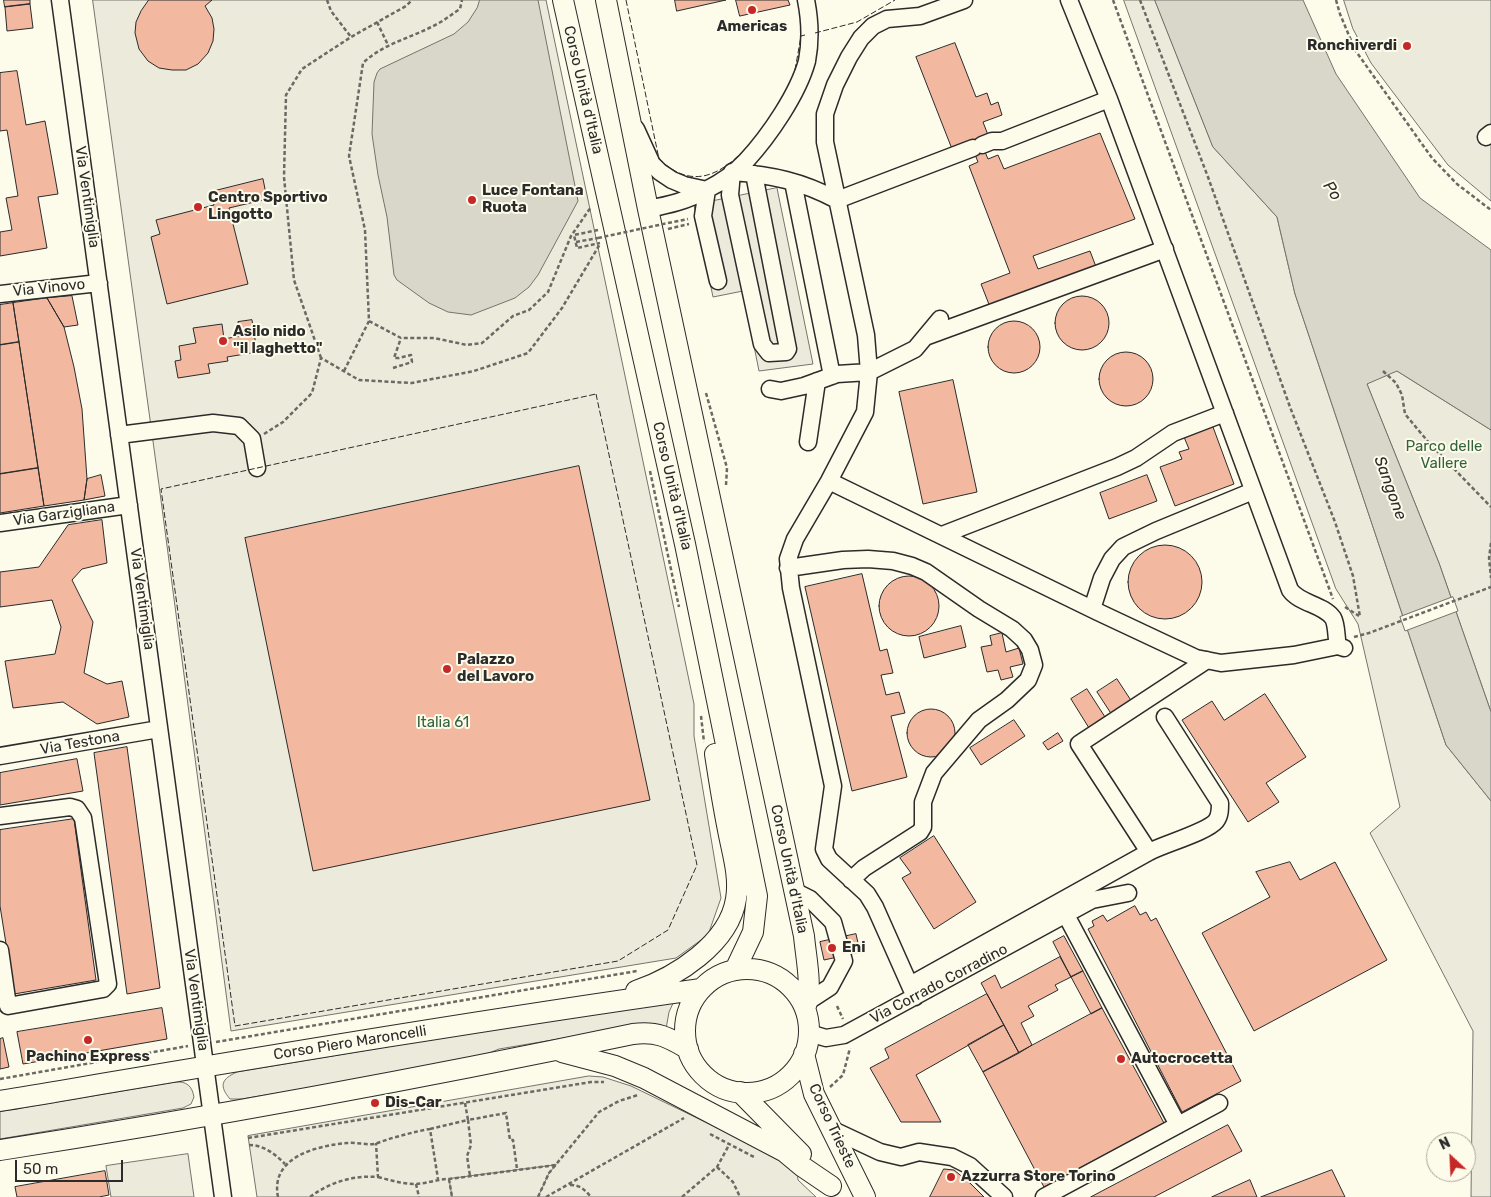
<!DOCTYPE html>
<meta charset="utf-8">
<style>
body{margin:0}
#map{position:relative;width:1491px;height:1197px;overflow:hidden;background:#fdfbea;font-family:Rubik,sans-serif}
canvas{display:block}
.north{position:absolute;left:1426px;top:1132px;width:50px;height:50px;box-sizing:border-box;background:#fdfbea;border:1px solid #a9a89e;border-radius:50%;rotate:335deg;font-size:14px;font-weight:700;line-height:20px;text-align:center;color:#2b2b2b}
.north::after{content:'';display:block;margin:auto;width:18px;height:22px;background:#c62828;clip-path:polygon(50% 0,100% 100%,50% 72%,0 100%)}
.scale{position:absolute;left:15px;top:1160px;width:108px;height:22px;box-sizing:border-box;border:2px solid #2b2b2b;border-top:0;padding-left:6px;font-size:15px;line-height:18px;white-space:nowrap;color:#2b2b2b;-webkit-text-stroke:4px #fdfbea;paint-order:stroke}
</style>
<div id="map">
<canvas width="1491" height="1197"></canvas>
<div class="north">N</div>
<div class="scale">50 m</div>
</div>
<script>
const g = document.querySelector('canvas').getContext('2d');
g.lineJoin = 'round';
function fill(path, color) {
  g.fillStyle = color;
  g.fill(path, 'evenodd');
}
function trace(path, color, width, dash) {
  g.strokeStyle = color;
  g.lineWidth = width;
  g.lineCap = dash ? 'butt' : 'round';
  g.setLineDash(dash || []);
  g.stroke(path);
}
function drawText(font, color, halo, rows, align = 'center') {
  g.font = font + ' Rubik,sans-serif';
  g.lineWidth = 4;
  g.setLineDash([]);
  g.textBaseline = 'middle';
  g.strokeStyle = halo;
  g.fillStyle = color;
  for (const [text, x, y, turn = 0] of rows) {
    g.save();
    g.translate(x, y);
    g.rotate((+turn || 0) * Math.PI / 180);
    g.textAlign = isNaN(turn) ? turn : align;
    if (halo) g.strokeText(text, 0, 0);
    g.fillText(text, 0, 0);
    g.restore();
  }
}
const green = new Path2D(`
 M93 0H546L694 704V736L721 898 708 935 676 958 231 1031 159 485Z
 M1124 0H1155L1213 147 1277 217 1295 294 1446 745 1491 801V1197H1471L1473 1031 1370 833 1400 807 1358 624 1336 589Z
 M1344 0H1491V201L1448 165 1389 87 1371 63 1353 29Z
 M1397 371 1491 430V712L1439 563 1367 384Z
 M675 999 669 1012 666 1029 647 1024 499 1049 469 1061 242 1099H230C219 1086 221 1079 237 1072Z
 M589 1076 603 1077 631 1086 794 1165 797 1171 798 1180 816 1197H257L248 1136Z
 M175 1082C187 1081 192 1086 194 1097L191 1104 183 1108 0 1139V1112Z`);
const parking = new Path2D(`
 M777 188 813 364 759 371 743 291 713 297 694 205Z
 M188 1154 194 1197H111L106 1166Z
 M556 1165 549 1173 538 1197H452L449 1179Z`);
const water = new Path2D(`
 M480 0H538L578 201 538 275 529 287 515 298 471 315 448 312 429 303 397 280 394 275 387 217 378 175 372 134 374 82 377 73 380 69 454 34 468 22 477 8Z
 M1155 0H1303L1336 74 1420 198 1491 250V430L1397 371 1367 384 1439 563 1491 712V801L1446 745 1295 294 1277 217 1213 147Z`);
const pier = new Path2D(`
 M1453 597 1458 611 1405 631 1400 617Z`);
const building = new Path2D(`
 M4 0H30V4L5 7Z
 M149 0H212L205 6 212 18 214 29 213 41 208 53 198 64 186 70H172L159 68 148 61 139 49 135 33 136 22 141 11Z
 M675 0H726L677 11Z
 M736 0H788L790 5 740 16Z
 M30 4 33 28 7 31 5 7Z
 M955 43 976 97 987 93 991 105 998 102 1002 115 983 122 988 135 982 145 988 159 998 155 1004 169 1100 133 1135 219 1033 256 1038 269 1090 251 1098 272 992 312 981 284 1010 273 969 166 978 162 970 142 952 149 916 57Z
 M17 71 26 125 45 121 58 194 38 197 47 248 0 256V232L12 230 6 198 18 196 7 130 0 131V73Z
 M263 179 267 199 229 208 248 284 167 304 151 237 160 234 156 220 214 205 211 192Z
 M72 296 78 325 64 327 47 298Z
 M1055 323a27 27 0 1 1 54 0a27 27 0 1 1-54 0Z
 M47 298 64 327 74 367 82 409 87 479 84 500 44 506 13 303Z
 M13 303 19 342 0 345V305Z
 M252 320 257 352 227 357 228 361 208 364 210 373 178 378 175 361 181 360 179 346 196 343 193 328 222 324 224 339 240 336 238 322Z
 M988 347a26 26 0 1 1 52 0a26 26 0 1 1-52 0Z
 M19 342 38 468 0 474V345Z
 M1099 379a27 27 0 1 1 54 0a27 27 0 1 1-54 0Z
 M953 380 977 492 923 504 899 392Z
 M1213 427 1234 484 1175 506 1160 467 1182 459 1179 452 1189 449 1184 437Z
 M579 466 650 800 313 871 245 538Z
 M38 468 44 506 0 513V474Z
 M101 475 105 496 84 500 87 479Z
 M1147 475 1157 501 1109 519 1100 493Z
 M102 520 107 563 82 569 72 580 93 622 84 673 107 684 122 681 129 717 97 724 63 702 13 708 5 661 55 654 61 627 52 600 0 607V572L39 567 68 525Z
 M1128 582a37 37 0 1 1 74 0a37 37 0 1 1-74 0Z
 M862 574 880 651 887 649 893 673 881 675 886 695 899 692 905 713 891 716 907 777 852 791 805 587Z
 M879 606a30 30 0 1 1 60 0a30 30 0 1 1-60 0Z
 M961 626 966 647 924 658 919 637Z
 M1002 633 1006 652 1019 648 1023 664 1010 667 1013 677 1001 680 998 670 987 672 981 647 992 645 990 636Z
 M1117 679 1134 705 1114 718 1097 692Z
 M1087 689 1105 717 1089 728 1071 699Z
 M1265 694 1306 757 1266 783 1279 802 1248 822 1182 720 1212 701 1224 720Z
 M907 733a24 24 0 1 1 48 0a24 24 0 1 1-48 0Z
 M1014 720 1025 736 981 765 970 748Z
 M1058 733 1063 741 1048 750 1043 743Z
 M127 747 160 988 127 994 94 753Z
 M77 759 83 791 0 805V773Z
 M74 819 96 980 14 994 0 906V830Z
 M934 836 976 902 934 929 902 878 911 873 900 858Z
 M1290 862 1300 880 1335 862 1387 960 1254 1031 1202 933 1270 897 1256 872Z
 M1135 906 1140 915 1146 912 1151 921 1156 918 1241 1081 1182 1112 1088 929 1094 926 1092 921 1103 915 1107 921Z
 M856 934 860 952 824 960 820 942Z
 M1064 936 1083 971 1071 977 1053 942Z
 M1060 957 1071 977 1055 985 1058 990 1028 1006 1034 1016 1021 1023 1032 1045 1019 1053 981 983 995 975 1001 988Z
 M1083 971 1102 1008 1091 1014 1071 977Z
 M987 994 1004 1025 916 1075 941 1122H901L870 1068 889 1058 885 1049Z
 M162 1008 167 1039 23 1064 17 1032Z
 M1102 1008 1164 1123 1044 1187 983 1072Z
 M1004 1025 1019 1053 983 1072 968 1045Z
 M3 1038 9 1067 0 1069V1039Z
 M1228 1125 1242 1151 1154 1197H1091Z
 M944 1169 954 1170 971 1184 984 1197H930Z
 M1332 1170 1345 1197H1261Z
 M105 1171 109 1195 99 1197H17L15 1187Z
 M1250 1180 1257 1197H1212Z`);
const path = new Path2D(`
 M327 0 331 11 351 37
 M1113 0 1333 599
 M1140 0 1208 177 1290 407 1335 522 1353 576 1360 617
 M1336 0 1340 14 1355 50 1432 158 1457 184 1491 210
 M377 22 388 45
 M668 223 688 219
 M668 229 689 224
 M598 230 574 235 577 248 600 243
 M576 242 598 238
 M369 321 401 338H434L467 345 482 343 513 316 529 310 548 292 571 236 591 207
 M321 358 294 280 284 177 286 95 302 69 351 37 406 6 412 0
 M393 368 412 362 411 355 399 358H394L401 338
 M344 371 369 321 365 230 349 156 363 63C384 43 412 38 437 24 445 20 452 14 460 9L462 0
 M1383 371 1396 383 1402 395 1405 414 1430 444 1491 507
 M706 393 727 468 726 485
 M264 434 283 422 312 393 321 358 359 380 412 383 474 371 528 353 562 308 600 244
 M650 471 679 607
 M1491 543 1489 558 1491 578
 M1345 607 1359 616
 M1354 637 1369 633 1491 587
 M701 716 704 742
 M837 1006 843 1019
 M216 1042 637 971
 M0 1079 188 1046
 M830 1087 843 1075 850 1048
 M465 1103 468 1120 506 1113 510 1140H513L517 1169
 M430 1129 468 1120 471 1145 467 1156 470 1176
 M710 1134 754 1157
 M248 1138 591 1082H604
 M249 1145C264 1145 275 1154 285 1164
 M717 1167 733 1182 740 1197
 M378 1177C390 1180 402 1184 414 1184 426 1184 437 1179 449 1179L556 1165
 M449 1179 452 1197
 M416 1184 419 1197
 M570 1185C580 1185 584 1189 591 1197
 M278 1197C270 1157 316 1146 347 1143 356 1142 365 1145 374 1144 381 1142 388 1139 396 1137 407 1134 418 1131 430 1129L438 1179
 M310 1197C330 1182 354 1175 378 1177L376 1143
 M538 1197 549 1173 599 1112 619 1101 638 1095
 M546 1197 684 1118
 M682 1197 717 1167 729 1145`);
const minor = new Path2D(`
 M60 0 223 1197
 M1069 0 1109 99 1290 590C1300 604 1323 604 1333 618 1337 625 1336 638 1338 646
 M636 129 652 164 660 172 672 180 684 185 707 190
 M1486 137 1491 133
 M982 145 992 141H1002L1109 99
 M754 174 788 349 786 352 769 353 762 344 730 195 732 172C772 175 801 181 837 200L973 148
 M793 182 832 376
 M707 190 703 216 718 281
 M648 209C668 205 687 201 706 190 720 183 735 173 746 161 769 136 798 94 807 61 811 40 810 20 806 0
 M0 294 99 283
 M925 337 1165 249
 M770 389 781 391 804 386 837 374 869 372 915 349 940 319
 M119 435 213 423 239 426 252 439 257 468
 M808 442 817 381
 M829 481 1098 612 1196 658 1221 663 1294 655 1338 646 1344 648
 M0 523 129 505
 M942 535 1117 467 1136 458 1173 433 1225 413
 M788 568 843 560 868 559 893 561 912 566 926 572 979 609 1012 629 1024 640 1030 650 1034 665 1028 680 1007 700 979 720 934 773 923 802V827L920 832 864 868 851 880
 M1092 609 1102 578 1112 559 1123 547 1156 531 1253 491
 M0 756 159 729
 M0 816 70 807 77 809 83 818 108 984 103 989 8 1006 0 950
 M1149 852C1164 844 1207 832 1216 821 1220 816 1220 810 1220 803L1165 717
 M794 891 810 899 833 922 844 961 830 987 807 1002
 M1066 915 1178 1125
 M910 985 1149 852 1079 744 1207 660
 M915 997 875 907 867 894 829 859 824 849 833 786 791 588 788 559 795 539 829 481 865 412 869 372 866 335 825 142V114L835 85 849 57 861 38 873 26 887 19 920 16 964 0
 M809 1033 826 1038 844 1035 1092 900 1128 893
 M831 1129 880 1152 901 1157 919 1152 952 1157 970 1166 1004 1197
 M1044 1197 1219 1103`);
const major = new Path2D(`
 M563 0 685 544 757 896 753 932 735 970
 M606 0 648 209 804 936C806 959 813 987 805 1009
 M685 1031a62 62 0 1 1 124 0a62 62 0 1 1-124 0Z
 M636 991C676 977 729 944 736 899 740 876 732 852 728 830 723 805 719 780 715 754
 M562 1052 615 1066 644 1078 785 1152 803 1167 831 1186
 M804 1054 814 1094 865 1197
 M740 1092 801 1154
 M0 1101C233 1062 467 1022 701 989
 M0 1150C212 1117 423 1078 633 1034 657 1031 668 1037 688 1049`);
const pathBridge = new Path2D(`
 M598 238 668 223`);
const fence = new Path2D(`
 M626 0 659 159C691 190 720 176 746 148
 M815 33 857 22 895 0
 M795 70 801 36 805 35
 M596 394 697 865 668 930 618 961 235 1026 161 489Z`);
const markers = [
 [752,10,5,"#c62828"],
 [1407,46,5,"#c62828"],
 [472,200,5,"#c62828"],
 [198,207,5,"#c62828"],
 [223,341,5,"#c62828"],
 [447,669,5,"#c62828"],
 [832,948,5,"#c62828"],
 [88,1040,5,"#c62828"],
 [1121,1059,5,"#c62828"],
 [375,1103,5,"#c62828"],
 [951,1177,5,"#c62828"]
];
const poiNames = [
 ["Americas",752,27,"center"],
 ["Ronchiverdi",1397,46,"right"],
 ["Luce Fontana",482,191],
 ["Ruota",482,208],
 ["Centro Sportivo",208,198],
 ["Lingotto",208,215],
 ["Asilo nido",233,332],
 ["\"il laghetto\"",233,349],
 ["Palazzo",457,660],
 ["del Lavoro",457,677],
 ["Eni",842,948],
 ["Pachino Express",88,1057,"center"],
 ["Autocrocetta",1131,1059],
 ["Dis-Car",385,1103],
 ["Azzurra Store Torino",961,1177]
];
const streetNames = [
 ["Corso Unità d'Italia",583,90,77],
 ["Via Ventimiglia",87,197,82],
 ["Via Vinovo",49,288,-6],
 ["Corso Unità d'Italia",672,486,77],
 ["Via Garzigliana",64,514,-8],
 ["Via Ventimiglia",142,599,82],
 ["Via Testona",80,743,-10],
 ["Corso Unità d'Italia",789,869,78],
 ["Via Corrado Corradino",939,984,-28],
 ["Via Ventimiglia",196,1000,82],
 ["Corso Piero Maroncelli",350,1043,-9],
 ["Corso Trieste",832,1126,65]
];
const parkNames = [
 ["Parco delle",1444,447],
 ["Vallere",1444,464],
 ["Italia 61",443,723]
];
const waterNames = [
 ["Po",1332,191,56],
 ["Sangone",1390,488,70]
];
fill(green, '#ecebdb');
trace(green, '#74746e', 1);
fill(parking, '#eceadb');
trace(parking, '#74746e', 1);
fill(water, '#d8d7c9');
trace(water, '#74746e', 1);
fill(pier, '#fdfbea');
trace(pier, '#74746e', 1);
fill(building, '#f2b8a0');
trace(building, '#2b2b2b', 1);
trace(minor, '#2b2b2b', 19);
trace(major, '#2b2b2b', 22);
trace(path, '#6a6964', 2.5, [4, 2.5]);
trace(minor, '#fdfbea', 16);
trace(major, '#fdfbea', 20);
trace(pathBridge, '#6a6964', 2.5, [4, 2.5]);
trace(fence, '#2b2b2b', 1, [6, 2.5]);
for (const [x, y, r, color] of markers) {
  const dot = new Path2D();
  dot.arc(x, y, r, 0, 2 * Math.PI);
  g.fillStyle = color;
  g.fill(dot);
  trace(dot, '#fdfbea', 2);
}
drawText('bold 15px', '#2b2b2b', '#fdfbea', poiNames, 'left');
drawText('15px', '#2b2b2b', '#fdfbea', streetNames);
drawText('15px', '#34623c', '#fdfbea', parkNames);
drawText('italic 16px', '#2b2b2b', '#fdfbea', waterNames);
</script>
